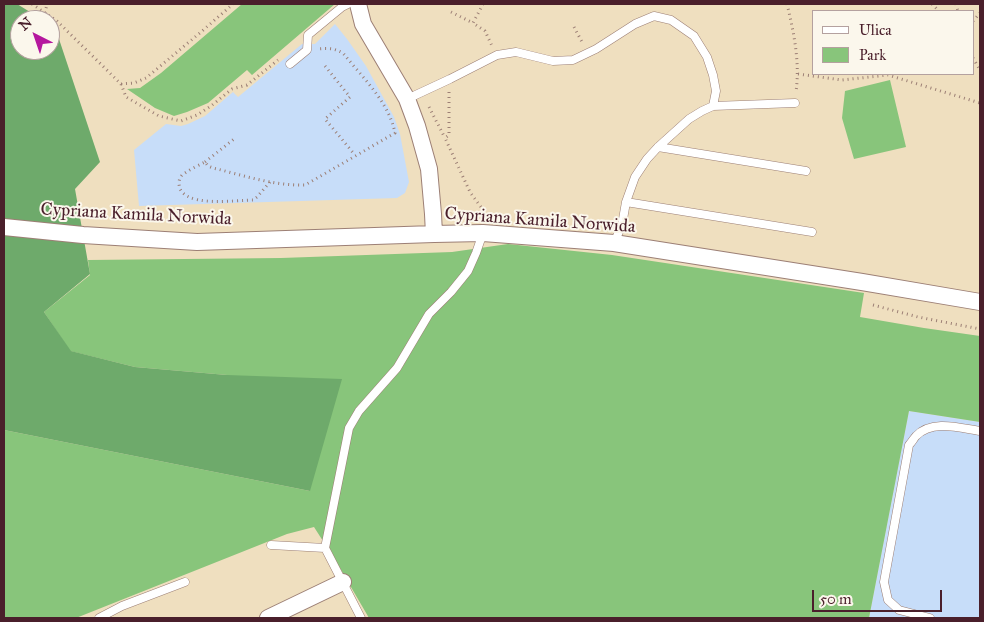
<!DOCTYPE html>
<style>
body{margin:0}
#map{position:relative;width:984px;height:622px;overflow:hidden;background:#efdfbf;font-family:"IM FELL Great Primer",serif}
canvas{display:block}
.frame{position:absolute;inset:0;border:5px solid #4a1f2b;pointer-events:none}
.legend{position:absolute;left:812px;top:10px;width:162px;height:65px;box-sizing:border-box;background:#fbf7ec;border:1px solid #b4a19f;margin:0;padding:6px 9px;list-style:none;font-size:15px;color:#4a1f2b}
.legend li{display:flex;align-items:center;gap:10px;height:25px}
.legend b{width:25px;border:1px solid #b4a19f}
.north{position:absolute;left:10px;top:10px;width:50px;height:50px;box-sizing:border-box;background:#fbf7ec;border:1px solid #b4a19f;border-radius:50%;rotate:319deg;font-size:14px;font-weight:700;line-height:20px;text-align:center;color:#4a1f2b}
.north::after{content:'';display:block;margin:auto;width:18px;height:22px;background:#b5179e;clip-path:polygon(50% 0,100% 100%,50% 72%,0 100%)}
.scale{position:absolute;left:812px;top:590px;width:130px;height:22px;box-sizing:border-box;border:2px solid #4a1f2b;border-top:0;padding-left:6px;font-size:15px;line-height:18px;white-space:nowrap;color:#4a1f2b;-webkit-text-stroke:4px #fbf7ec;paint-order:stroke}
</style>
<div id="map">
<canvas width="984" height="622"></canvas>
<div class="frame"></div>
<ul class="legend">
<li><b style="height:6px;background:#fff"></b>Ulica</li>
<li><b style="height:14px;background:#88c57b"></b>Park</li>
</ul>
<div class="north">N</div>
<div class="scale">50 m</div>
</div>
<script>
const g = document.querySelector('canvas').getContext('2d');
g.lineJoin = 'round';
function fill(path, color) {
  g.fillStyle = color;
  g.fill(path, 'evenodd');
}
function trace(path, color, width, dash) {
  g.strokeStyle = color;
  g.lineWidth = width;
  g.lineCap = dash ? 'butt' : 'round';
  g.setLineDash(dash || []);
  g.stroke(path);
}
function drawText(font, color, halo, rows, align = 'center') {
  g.font = font + ' "IM FELL Great Primer",serif';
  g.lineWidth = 4;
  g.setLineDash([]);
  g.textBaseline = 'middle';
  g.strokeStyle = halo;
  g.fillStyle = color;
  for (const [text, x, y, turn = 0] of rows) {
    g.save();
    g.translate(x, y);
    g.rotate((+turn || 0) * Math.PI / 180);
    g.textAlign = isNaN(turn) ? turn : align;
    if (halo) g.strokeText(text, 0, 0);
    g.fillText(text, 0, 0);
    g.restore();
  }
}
const built = new Path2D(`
 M335 24 347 39 366 66 394 117 400 134 409 182 405 193 397 198 139 206 134 150 166 124 181 126 188 124 205 116 233 92 238 97 302 44H315Z
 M909 411 980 422V618H869Z`);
const green = new Path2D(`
 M242 4H335L252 75 247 70 208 103 187 112 174 116 155 108 127 89 140 88 161 73Z
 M890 80 906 147 854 159 842 118 845 91Z
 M508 244 612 255 864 293 860 317 924 328 980 336V422L909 411 869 618H369L337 563 314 527 287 534 76 618H4V430L310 491 227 375 135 367 70 351 44 312 90 275 88 260 281 258 452 252Z`);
const forest = new Path2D(`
 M4 4H17L43 20H20V50H50V24L55 27 100 162 75 189 90 274 44 312 71 351 135 367 227 375 342 379 310 491 4 430Z`);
const path = new Path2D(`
 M32 4 57 21 121 84 126 97 159 116 181 121 197 115 211 106 232 89 247 85 278 60
 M483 4 473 23 485 31 492 46
 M787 4C794 33 800 62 796 92
 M932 4 939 11
 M956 4 958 11
 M451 12 473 23
 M45 13 47 4
 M973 21 980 13
 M574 27 582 42
 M973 58 980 70
 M325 66 350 97 325 119 355 155
 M798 74 842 80 888 75 980 103
 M121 84 134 83 146 78 201 32 233 4
 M449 92V135L445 138 470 192 486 214
 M429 107 445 138
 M205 162 234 139
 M270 182 257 197 253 200C236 200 179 209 179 183 179 179 181 175 185 173 191 169 199 165 205 162L208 166 213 168C242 175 274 186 305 185L395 133C389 102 362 77 343 53 334 48 327 48 317 49
 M873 305 918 317 980 329`);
const service = new Path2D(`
 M290 64 307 50 308 35 342 7 348 4
 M407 99 450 79 497 55 516 52 553 61 573 60 596 49 635 24 654 16 671 20 694 36 707 57 713 75 716 91 713 106
 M658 147 806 171
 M626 202 812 232
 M614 243 622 225 626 202 635 177 647 159 658 147 689 119 702 111 713 106 795 103
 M271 545 325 548
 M99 618 122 606 185 582
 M361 618 325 548 349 428 359 411 397 368 429 314 451 292 468 271 476 253 483 233
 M930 618 899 610 888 600 884 582 909 445C912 442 914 438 916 436 932 419 960 428 980 431`);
const minor = new Path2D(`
 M358 4 363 24 407 99 417 126 429 169 433 214 434 234
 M4 227 83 235 197 242 434 234 483 233 614 243 862 282 980 302
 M268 618 343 582`);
const streetNames = [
 ["Cypriana Kamila Norwida",136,215,3],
 ["Cypriana Kamila Norwida",540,221,4]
];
fill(built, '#c7ddf9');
fill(green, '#88c57b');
fill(forest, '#6eaa6b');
trace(service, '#9c7f75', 9);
trace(minor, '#9c7f75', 18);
trace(path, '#9c7f75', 3, [1, 4]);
trace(service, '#fff', 8);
trace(minor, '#fff', 16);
drawText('18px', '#4a1f2b', '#fbf7ec', streetNames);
</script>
